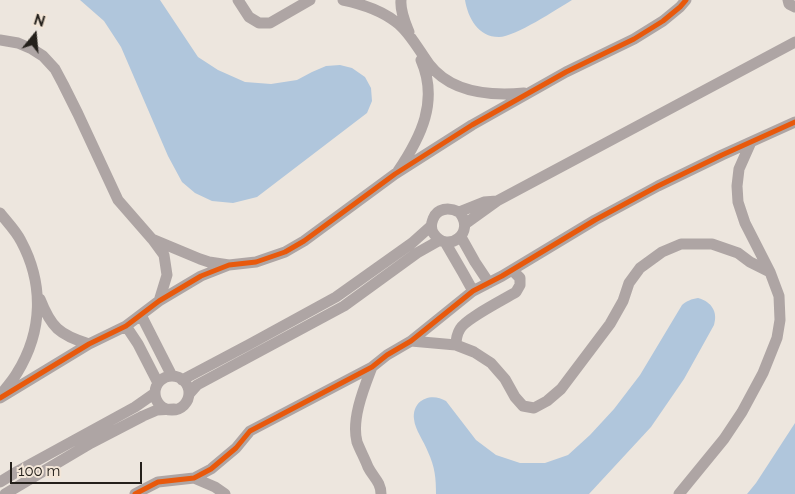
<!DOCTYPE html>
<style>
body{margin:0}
#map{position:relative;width:795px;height:494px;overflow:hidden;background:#ede6de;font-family:Raleway,sans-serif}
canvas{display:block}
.north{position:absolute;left:10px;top:10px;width:50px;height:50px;-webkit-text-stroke:4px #f3e6d8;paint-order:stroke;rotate:17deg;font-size:14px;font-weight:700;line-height:20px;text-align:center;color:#24201b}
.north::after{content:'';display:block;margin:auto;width:18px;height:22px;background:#24201b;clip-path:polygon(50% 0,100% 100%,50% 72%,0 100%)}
.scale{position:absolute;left:10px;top:462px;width:132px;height:22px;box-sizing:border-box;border:2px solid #24201b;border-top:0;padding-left:6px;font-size:15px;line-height:18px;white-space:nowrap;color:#24201b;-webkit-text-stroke:4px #f3e6d8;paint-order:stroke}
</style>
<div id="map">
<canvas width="795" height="494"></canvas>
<div class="north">N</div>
<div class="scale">100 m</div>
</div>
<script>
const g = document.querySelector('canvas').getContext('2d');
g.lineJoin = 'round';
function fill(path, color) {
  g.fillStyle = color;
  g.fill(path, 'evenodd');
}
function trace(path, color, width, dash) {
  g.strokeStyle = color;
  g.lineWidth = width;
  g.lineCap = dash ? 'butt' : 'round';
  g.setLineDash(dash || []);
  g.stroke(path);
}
const water = new Path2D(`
 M80 0H160L198 57 218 70 245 82 271 84 297 80 312 72 326 66 340 65 352 68 365 77 371 88 372 101 367 113 257 197 233 203 212 201 195 193 182 182 168 156 121 47 104 21Z
 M465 0H572C557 9 515 37 499 37 478 37 468 18 465 0Z
 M698 298C712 302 718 312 714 325L684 379 651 427 589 494H436C436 478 435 467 428 452 424 441 415 430 414 419 412 399 432 392 446 401L476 440 496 455 520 463H545L568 455 590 435 614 409 640 375 682 305C687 301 691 299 698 298Z
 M795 423V494H747L756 483Z`);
const minor = new Path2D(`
 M238 0 249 17 259 23H270L310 0
 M343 0C362 4 381 10 396 22 409 31 420 52 429 64 451 93 491 96 524 93
 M401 0C400 11 405 22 409 32
 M788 0 789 4 795 7
 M0 40 18 43 32 49 43 56 55 69 63 84 78 114 118 200 152 239 200 259 209 262 229 265
 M398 171C421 137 439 101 421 60
 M459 212C477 233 447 254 434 234 431 230 431 224 433 219 437 208 449 207 459 212L484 202 497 201
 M0 213C7 222 16 231 21 241 44 284 43 331 17 373 13 380 7 387 1 394
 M465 224 497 201 795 42
 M461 237 475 262 489 283
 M153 240 164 255 167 275 159 301
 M445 242 463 273 473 291
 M40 299C51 327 59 335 89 344
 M141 315 172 376
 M126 326 138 344 158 383
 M411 341 456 345 474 352 491 363 505 379 515 397 523 406 534 408 547 401 561 389 610 324 623 301 629 283 640 268 662 252 681 244H712L738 253 750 262 770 272
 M456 345C456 340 457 334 460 329 465 319 503 300 516 292L520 285V278L512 270
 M372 367C364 388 351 419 357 442 360 450 365 459 368 467 373 477 381 482 381 494
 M155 393a17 17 0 1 1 34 0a17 17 0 1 1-34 0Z
 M182 380 250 344 336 297 412 243 431 226
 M189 394 197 385 344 306 417 253 440 240
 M0 398 89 344 126 326 159 301 201 276 229 265 256 262 285 252 304 241 395 174 472 125 566 72 634 39 663 21 680 7 686 0
 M194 478 215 487 225 494
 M0 482 18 471 135 407 155 393
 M5 494 91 443 143 416 157 410 174 409
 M135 494 158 482 194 478 211 469 236 448 250 431 372 367 387 355 411 341 473 291 502 276 595 220 658 186 722 155 795 122
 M679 494 724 439 742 412 763 373 777 338 780 320 779 296 770 272 745 223 738 202 737 186 739 169 751 142`);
const cycleway = new Path2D(`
 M0 398 89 344 126 326 159 301 201 276 229 265 256 262 285 252 304 241 395 174 472 125 566 72 634 39 663 21 680 7 686 0
 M135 494 158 482 194 478 211 469 236 448 250 431 372 367 387 355 411 341 473 291 502 276 595 220 658 186 722 155 795 122`);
fill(water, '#b0c6dc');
trace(minor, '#aea5a4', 11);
trace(cycleway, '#e8590c', 5);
</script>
